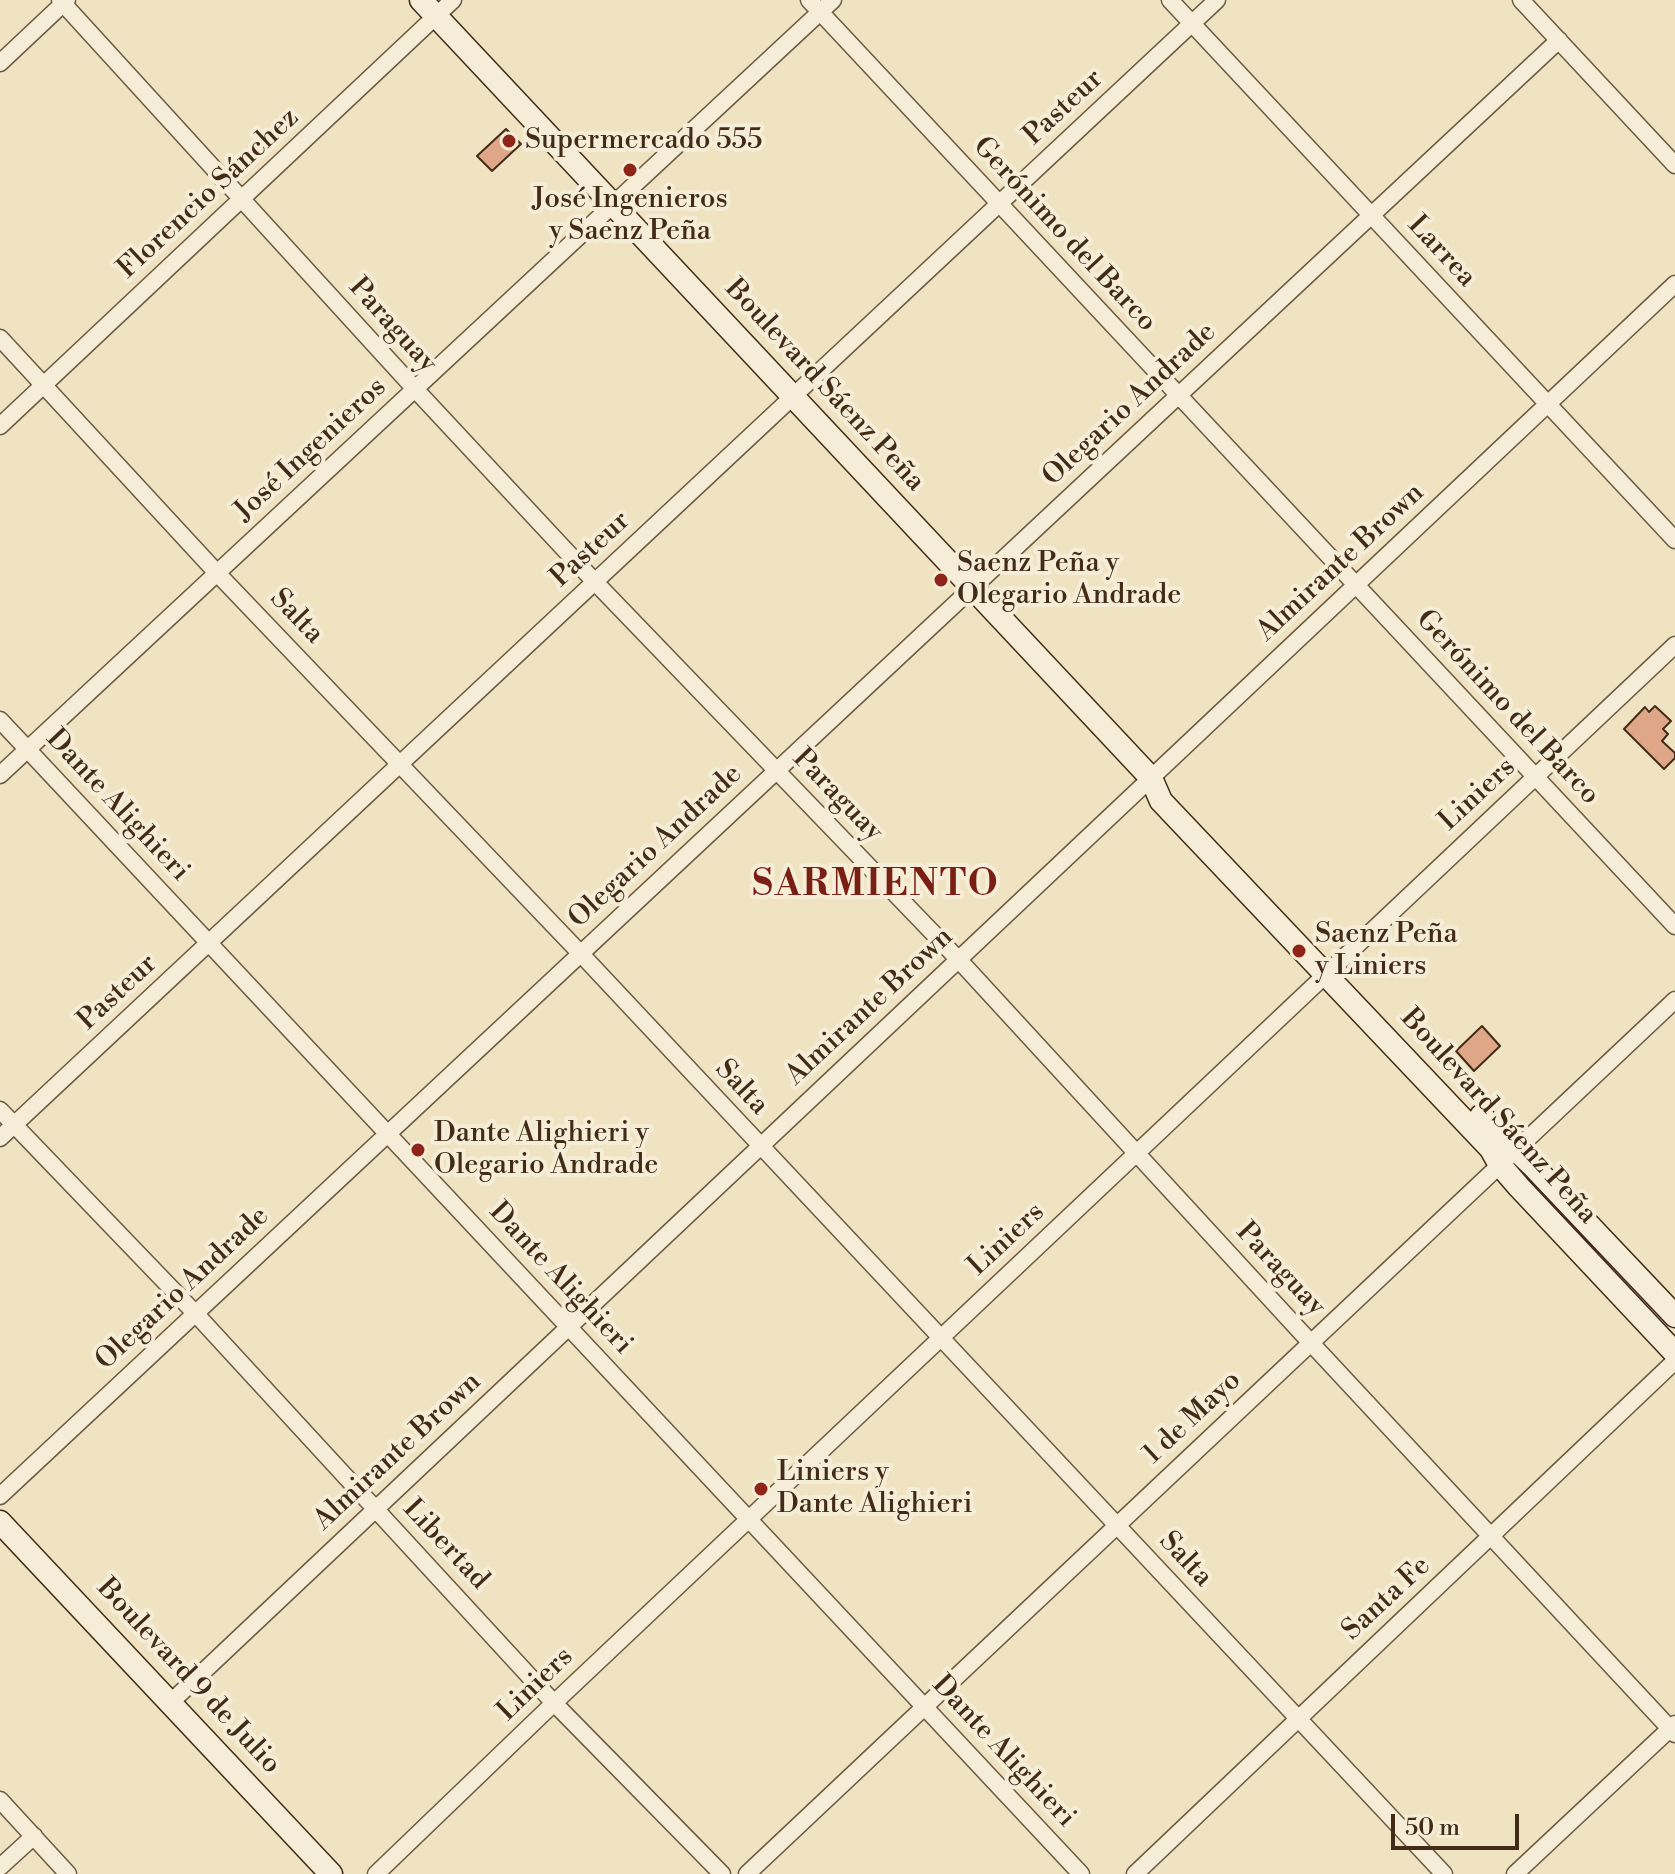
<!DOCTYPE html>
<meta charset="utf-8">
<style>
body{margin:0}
#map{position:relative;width:1675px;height:1874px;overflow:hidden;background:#efe3c1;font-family:"Libre Bodoni",serif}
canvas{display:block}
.scale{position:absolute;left:1391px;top:1814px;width:128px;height:36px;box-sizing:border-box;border:4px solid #422c17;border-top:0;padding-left:10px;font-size:24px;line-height:28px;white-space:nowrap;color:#422c17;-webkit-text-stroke:6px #f5edd7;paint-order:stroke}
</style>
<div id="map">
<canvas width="1675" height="1874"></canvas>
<div class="scale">50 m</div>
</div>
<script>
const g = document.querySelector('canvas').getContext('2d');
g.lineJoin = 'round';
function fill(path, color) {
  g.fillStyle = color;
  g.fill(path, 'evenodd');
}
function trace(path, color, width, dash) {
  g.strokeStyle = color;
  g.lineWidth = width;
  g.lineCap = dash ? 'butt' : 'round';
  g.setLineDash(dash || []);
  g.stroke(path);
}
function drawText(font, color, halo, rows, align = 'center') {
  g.font = font + ' "Libre Bodoni",serif';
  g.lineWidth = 8;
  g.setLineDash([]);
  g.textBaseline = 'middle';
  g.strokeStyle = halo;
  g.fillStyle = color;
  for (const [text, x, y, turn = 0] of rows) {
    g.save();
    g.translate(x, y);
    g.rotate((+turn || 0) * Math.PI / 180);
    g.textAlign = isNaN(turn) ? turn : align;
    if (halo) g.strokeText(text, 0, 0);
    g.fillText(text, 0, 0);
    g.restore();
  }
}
const building = new Path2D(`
 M506 129 521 144 492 171 477 156Z
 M1655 706 1671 721 1663 729 1668 734 1662 741 1675 753V758L1664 769 1624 729 1645 707 1649 712Z
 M1482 1026 1500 1046 1474 1071 1456 1051Z`);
const minor = new Path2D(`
 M60 0 415 389 595 582 958 959 1311 1343 1675 1734
 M809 0 1675 926
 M1170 0 1675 540
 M1521 0 1675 165
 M0 63 67 0
 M0 338 217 573 581 954 1444 1874
 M0 426 453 0
 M0 720 1081 1874
 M0 775 833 0
 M0 1110 195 1313 554 1703 722 1874
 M0 1138 1217 0
 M0 1496 1559 40
 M170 1703 1675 284
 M0 1800 68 1874
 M0 1867 34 1836
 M376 1874 554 1703 1675 645
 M747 1874 1675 1000
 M1135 1874 1675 1361
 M1515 1874 1675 1724`);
const secondary = new Path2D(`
 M421 0 1151 778 1161 801 1491 1149 1500 1165 1519 1187 1675 1353
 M1481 1116 1532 1165 1675 1316
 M0 1522 331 1874`);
const markers = [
 [509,141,8,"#8f2418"],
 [630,170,8,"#8f2418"],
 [941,580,8,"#8f2418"],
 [1299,951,8,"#8f2418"],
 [418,1150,8,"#8f2418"],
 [761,1489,8,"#8f2418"]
];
const streetNames = [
 ["Pasteur",1064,108,-43],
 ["Florencio Sánchez",209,194,-43],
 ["Gerónimo del Barco",1064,235,47],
 ["Larrea",1441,252,47],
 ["Paraguay",392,326,48],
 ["Boulevard Sáenz Peña",824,386,47],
 ["Olegario Andrade",1130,405,-43],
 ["José Ingenieros",311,450,-43],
 ["Pasteur",591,550,-43],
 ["Almirante Brown",1341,563,-43],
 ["Salta",296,617,46],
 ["Gerónimo del Barco",1507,708,47],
 ["Liniers",1478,795,-43],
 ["Paraguay",837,796,46],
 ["Dante Alighieri",117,806,47],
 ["Olegario Andrade",656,847,-43],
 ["Pasteur",118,993,-43],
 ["Almirante Brown",870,1007,-43],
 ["Salta",741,1088,47],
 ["Boulevard Sáenz Peña",1498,1117,48],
 ["Liniers",1007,1240,-43],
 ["Paraguay",1280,1270,47],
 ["Dante Alighieri",560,1279,47],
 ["Olegario Andrade",183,1289,-43],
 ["1 de Mayo",1193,1418,-43],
 ["Almirante Brown",398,1452,-43],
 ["Libertad",445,1545,47],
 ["Salta",1185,1560,47],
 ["Santa Fe",1387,1599,-43],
 ["Boulevard 9 de Julio",188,1677,47],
 ["Liniers",536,1685,-44],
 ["Dante Alighieri",1003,1752,47]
];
const poiNames = [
 ["Supermercado 555",525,141],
 ["José Ingenieros",630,200,"center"],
 ["y Saenz Peña",630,232,"center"],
 ["Saenz Peña y",957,564],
 ["Olegario Andrade",957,596],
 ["Saenz Peña",1315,935],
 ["y Liniers",1315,967],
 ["Dante Alighieri y",434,1134],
 ["Olegario Andrade",434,1166],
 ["Liniers y",777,1473],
 ["Dante Alighieri",777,1505]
];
const districtNames = [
 ["SARMIENTO",876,886]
];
fill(building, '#dfa788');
trace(building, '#422c17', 2);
trace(minor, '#6d5a42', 19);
trace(secondary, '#422c17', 25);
trace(minor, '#f5edd7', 16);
trace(secondary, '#f5edd7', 22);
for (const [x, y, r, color] of markers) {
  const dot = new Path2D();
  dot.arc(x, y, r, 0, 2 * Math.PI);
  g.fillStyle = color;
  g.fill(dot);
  trace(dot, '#f5edd7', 3);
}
drawText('28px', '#422c17', '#f5edd7', streetNames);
drawText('28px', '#422c17', '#f5edd7', poiNames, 'left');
g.letterSpacing = '2px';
drawText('bold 36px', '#7a1f14', '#f5edd7', districtNames);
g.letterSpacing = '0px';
</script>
